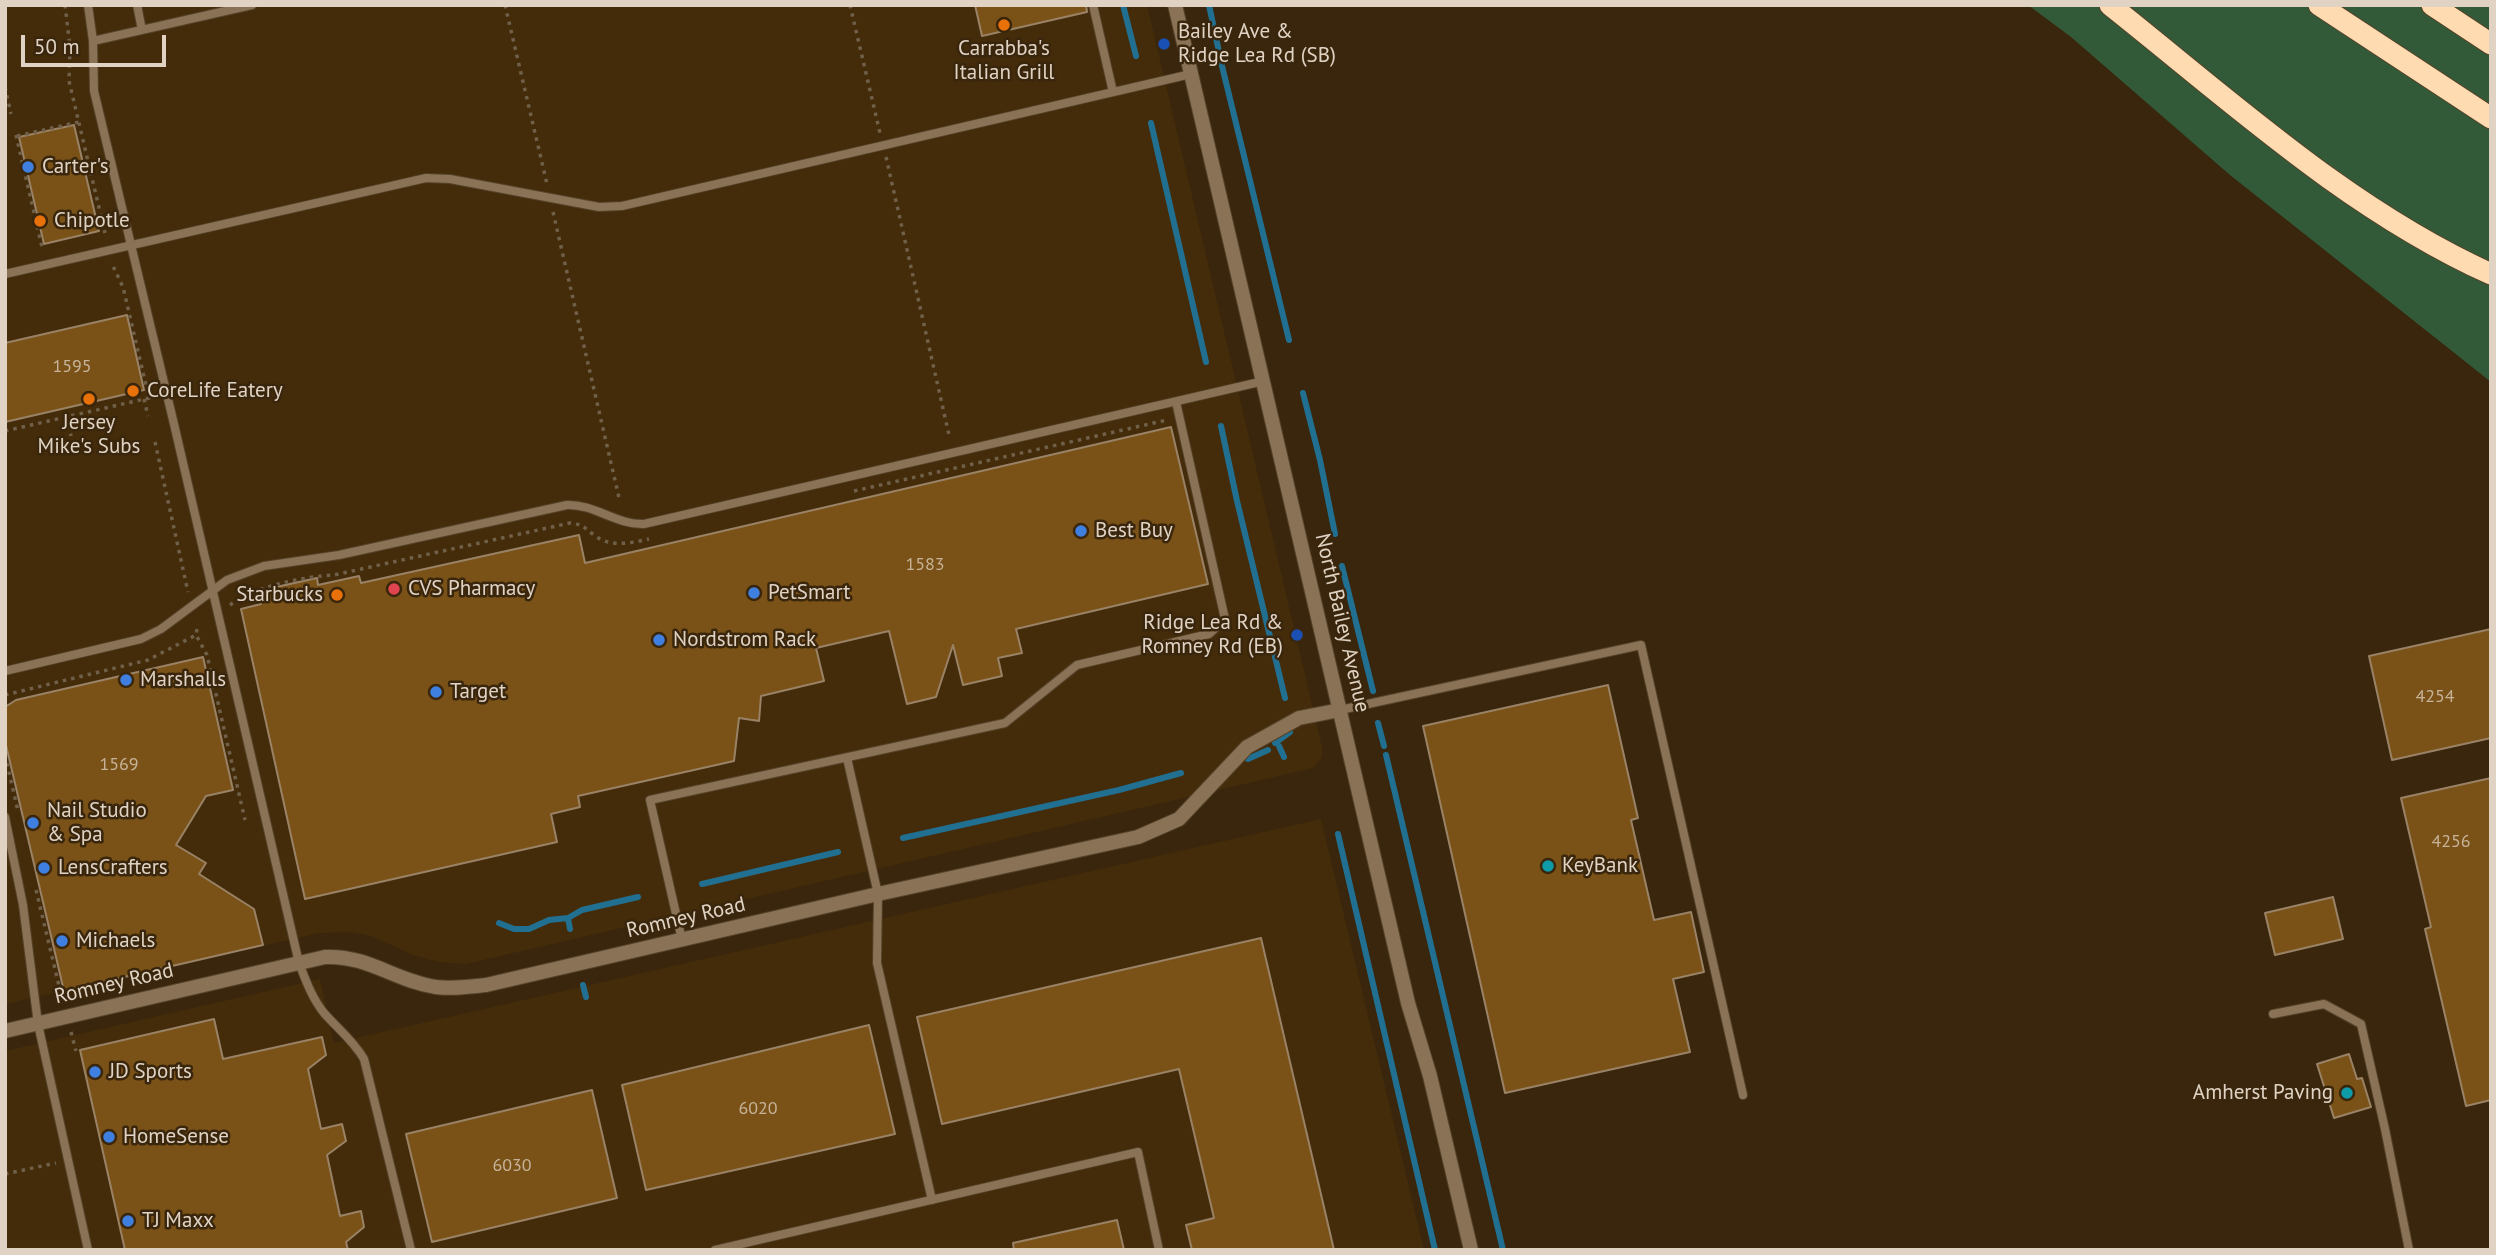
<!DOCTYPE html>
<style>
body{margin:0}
#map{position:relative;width:2496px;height:1255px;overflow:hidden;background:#39260c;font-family:"PT Sans",sans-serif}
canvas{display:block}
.frame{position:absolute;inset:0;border:7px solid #e0d3c4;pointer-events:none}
.scale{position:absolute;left:21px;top:35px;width:145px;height:32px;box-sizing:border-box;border:4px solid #e0d3c4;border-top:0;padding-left:9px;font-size:21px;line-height:24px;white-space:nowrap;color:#e0d3c4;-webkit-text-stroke:5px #39260c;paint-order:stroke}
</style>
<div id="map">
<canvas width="2496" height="1255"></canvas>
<div class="frame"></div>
<div class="scale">50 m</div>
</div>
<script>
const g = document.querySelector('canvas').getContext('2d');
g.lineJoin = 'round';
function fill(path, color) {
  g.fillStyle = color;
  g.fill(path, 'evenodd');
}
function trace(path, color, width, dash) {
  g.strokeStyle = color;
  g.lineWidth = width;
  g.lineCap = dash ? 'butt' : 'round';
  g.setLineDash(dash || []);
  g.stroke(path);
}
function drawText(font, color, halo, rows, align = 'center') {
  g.font = font + ' "PT Sans",sans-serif';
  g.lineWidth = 5;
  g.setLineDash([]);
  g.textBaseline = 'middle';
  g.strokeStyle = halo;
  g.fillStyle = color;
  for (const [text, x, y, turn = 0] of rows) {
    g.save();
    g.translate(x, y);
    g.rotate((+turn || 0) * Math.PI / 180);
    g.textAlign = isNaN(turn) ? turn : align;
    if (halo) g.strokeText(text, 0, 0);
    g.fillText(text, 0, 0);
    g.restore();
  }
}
const built = new Path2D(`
 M5 5H1147L1323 751 1321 759 1313 768 466 964 439 962 413 955 371 936 350 932 320 933 5 1004Z
 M1321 819 1424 1250H5V1051L320 979 334 1043Z`);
const green = new Path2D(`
 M2028 5H2491V382L2230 175 2071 37Z`);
const stream = new Path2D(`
 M1123 5 1136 56
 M1209 5 1222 66 1289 340
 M1151 123 1206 362
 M1303 393 1320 460 1335 534
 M1221 426 1237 501 1285 698
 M1342 566 1373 691
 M1378 723 1384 746
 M1275 743 1290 732
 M1279 746 1284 757
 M1386 755 1503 1250
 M1248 759 1268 750
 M1338 834 1435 1250
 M903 838 1119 790 1181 773
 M702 884 838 852
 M568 918 570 929
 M499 923 514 929H529L549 920 568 918 582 910 638 897
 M583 985 586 997`);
const building = new Path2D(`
 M975 5H1086L1087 12 982 36Z
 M74 125 99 231 44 244 19 137Z
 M127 315 144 390 5 422V343Z
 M1171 427 1208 584 1016 629 1022 653 998 658 1002 676 963 685 953 645 936 697 907 704 889 631 816 648 824 681 761 696 759 721 739 718 734 761 578 796 580 807 551 814 557 842 305 899 241 609 261 604 258 591 317 578 318 585 359 576 361 583 579 535 585 563Z
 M2491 629V738L2392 760 2369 656Z
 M203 657 233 790 206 796 176 845 206 863 199 874 254 909 263 945 64 991 5 741V707L16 700Z
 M1608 685 1638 818 1631 820 1654 920 1691 912 1704 972 1673 979 1690 1052 1505 1093 1423 726Z
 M2491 778V1100L2466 1106 2425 929 2431 927 2401 798Z
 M2333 897 2343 939 2275 955 2265 913Z
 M1261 938 1334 1250H1192L1186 1225 1214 1218 1179 1069 942 1124 917 1017Z
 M214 1019 223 1059 322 1037 326 1055 308 1069 321 1129 342 1124 346 1141 327 1155 340 1216 361 1211 364 1227 346 1242 348 1250H125L80 1050Z
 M869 1025 895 1134 646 1190 622 1085Z
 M2349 1054 2357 1079 2362 1078 2371 1107 2334 1118 2317 1064Z
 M592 1090 617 1198 432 1242 406 1134Z
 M1117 1220 1124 1250H1014L1013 1243Z`);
const path = new Path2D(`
 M65 5 70 47 69 81 105 233
 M505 5 547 184
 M850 5 880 133
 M5 87 11 114
 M16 135 42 247
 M17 136 79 122
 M886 157 949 435
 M553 212 620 502
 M144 399 148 416
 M67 417 71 436
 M5 431 149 398 123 287 112 264
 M155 442 188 592
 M854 491 1167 420
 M230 605C256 586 302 577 334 575L570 523C582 524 585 528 594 535 610 548 631 543 649 539
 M197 629 196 635 207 655 245 820
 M5 695 148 660 196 635
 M5 755 18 811
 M36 890 61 994 59 996
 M71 1032 76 1051
 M5 1174 56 1163`);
const service = new Path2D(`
 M88 5 93 41 94 91 174 424 299 963C306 981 312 998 324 1013 338 1029 353 1040 364 1059L411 1250
 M137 5 142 30
 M1093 5 1113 92
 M93 41 252 5
 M5 274 426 178 450 179 599 207 622 206 1191 74
 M5 671 141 639 161 629 227 580 264 566 339 555 567 505C595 504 616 525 644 524L1264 381
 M1340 710 1641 645 1743 1095
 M847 758 878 894 877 963 932 1200
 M5 817 23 905 38 1024 88 1250
 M682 940 650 800 1005 723 1077 665 1209 634 1225 619 1176 402
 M2273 1014 2324 1004 2361 1024 2385 1129 2409 1250
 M715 1250 1138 1152 1159 1250`);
const minor = new Path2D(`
 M5 1031 325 957C368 955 395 981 436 987 453 989 469 987 486 985L878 894 1138 837 1179 819 1247 747 1299 718 1340 710`);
const tertiary = new Path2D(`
 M1175 5 1408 1003 1430 1076 1471 1250`);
const motorway = new Path2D(`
 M2110 5C2231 101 2349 210 2491 274
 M2319 5 2491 118
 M2432 5 2491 44`);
const markers = [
 [1004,25,7,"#e8710a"],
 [1164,44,7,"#1a4fb4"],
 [28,167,7,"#3f7fe0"],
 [40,221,7,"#e8710a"],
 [133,391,7,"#e8710a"],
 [89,399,7,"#e8710a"],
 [1081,531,7,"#3f7fe0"],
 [394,589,7,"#e0444e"],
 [754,593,7,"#3f7fe0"],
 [337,595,7,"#e8710a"],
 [1297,635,7,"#1a4fb4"],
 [659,640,7,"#3f7fe0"],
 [126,680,7,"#3f7fe0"],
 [436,692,7,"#3f7fe0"],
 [33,823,7,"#3f7fe0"],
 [1548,866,7,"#0f9aa8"],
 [44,868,7,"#3f7fe0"],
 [62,941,7,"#3f7fe0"],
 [95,1072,7,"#3f7fe0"],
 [2347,1093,7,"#0f9aa8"],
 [109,1137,7,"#3f7fe0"],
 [128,1221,7,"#3f7fe0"]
];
const numberNames = [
 ["1595",72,367],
 ["1583",925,565],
 ["4254",2435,697],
 ["1569",119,765],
 ["4256",2451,842],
 ["6020",758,1109],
 ["6030",512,1166]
];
const poiNames = [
 ["Bailey Ave &",1178,32],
 ["Ridge Lea Rd (SB)",1178,56],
 ["Carrabba's",1004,49,"center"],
 ["Italian Grill",1004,73,"center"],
 ["Carter's",42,167],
 ["Chipotle",54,221],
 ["CoreLife Eatery",147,391],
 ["Jersey",89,423,"center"],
 ["Mike's Subs",89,447,"center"],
 ["Best Buy",1095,531],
 ["CVS Pharmacy",408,589],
 ["PetSmart",768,593],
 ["Starbucks",323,595,"right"],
 ["Ridge Lea Rd &",1283,623,"right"],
 ["Romney Rd (EB)",1283,647,"right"],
 ["Nordstrom Rack",673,640],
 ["Marshalls",140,680],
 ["Target",450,692],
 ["Nail Studio",47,811],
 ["& Spa",47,835],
 ["KeyBank",1562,866],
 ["LensCrafters",58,868],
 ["Michaels",76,941],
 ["JD Sports",109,1072],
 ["Amherst Paving",2333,1093,"right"],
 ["HomeSense",123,1137],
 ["TJ Maxx",142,1221]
];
const streetNames = [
 ["North Bailey Avenue",1342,623,77],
 ["Romney Road",686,918,-13],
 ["Romney Road",114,984,-13]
];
fill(built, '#442c0a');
fill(green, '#325a38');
trace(stream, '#227091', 6);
fill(building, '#7a5217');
trace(building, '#998266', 2);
trace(service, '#544229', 10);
trace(minor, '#544229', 16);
trace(tertiary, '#544229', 16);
trace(motorway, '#544229', 23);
trace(path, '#705f49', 3.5, [3.5, 5]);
trace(service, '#897256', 8);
trace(minor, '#897256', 14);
trace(tertiary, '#897256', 14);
trace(motorway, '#fedbb1', 21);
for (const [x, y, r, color] of markers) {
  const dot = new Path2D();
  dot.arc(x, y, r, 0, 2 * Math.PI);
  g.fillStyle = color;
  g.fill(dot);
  trace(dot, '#39260c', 2.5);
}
drawText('18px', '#c6b399', null, numberNames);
drawText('21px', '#e0d3c4', '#39260c', poiNames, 'left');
drawText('21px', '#e0d3c4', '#39260c', streetNames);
</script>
